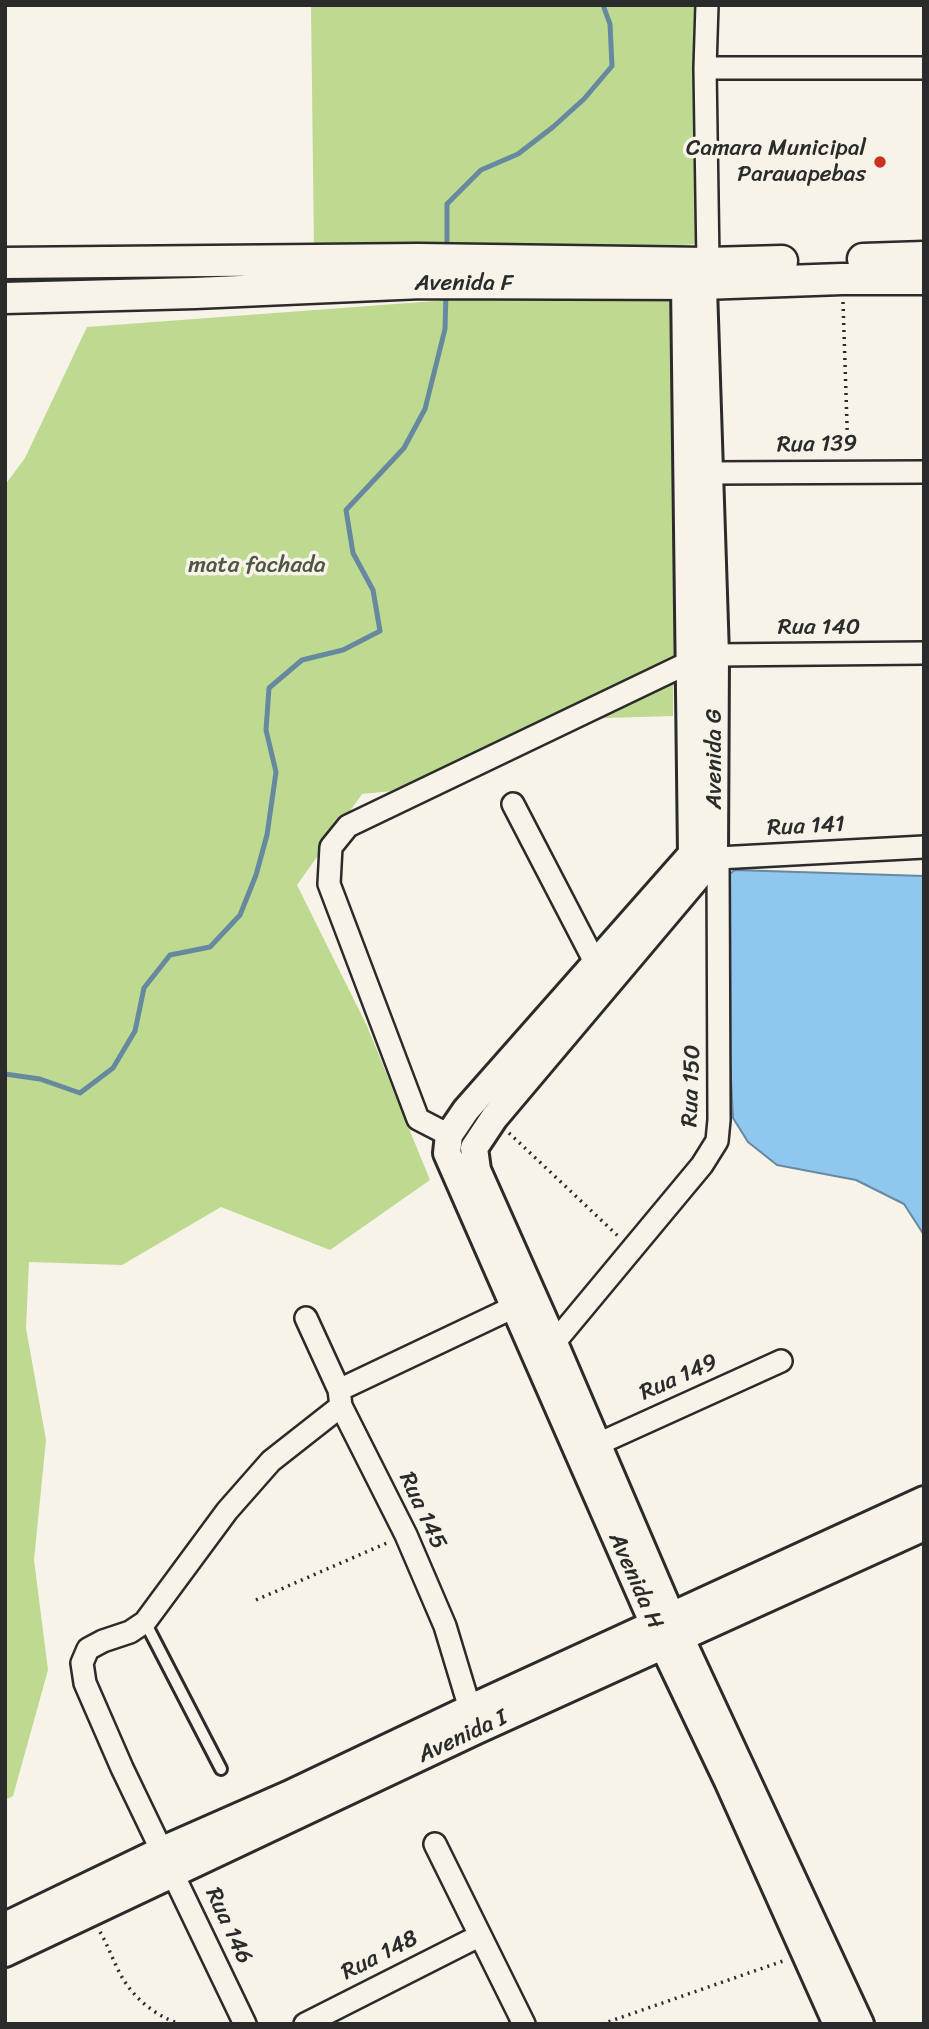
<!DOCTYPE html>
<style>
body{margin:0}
#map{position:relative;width:929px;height:2029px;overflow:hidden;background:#f7f3e8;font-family:Sriracha,sans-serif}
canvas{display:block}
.frame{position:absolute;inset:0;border:7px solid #2b2b2b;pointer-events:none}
</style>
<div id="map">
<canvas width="929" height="2029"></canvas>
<div class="frame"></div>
</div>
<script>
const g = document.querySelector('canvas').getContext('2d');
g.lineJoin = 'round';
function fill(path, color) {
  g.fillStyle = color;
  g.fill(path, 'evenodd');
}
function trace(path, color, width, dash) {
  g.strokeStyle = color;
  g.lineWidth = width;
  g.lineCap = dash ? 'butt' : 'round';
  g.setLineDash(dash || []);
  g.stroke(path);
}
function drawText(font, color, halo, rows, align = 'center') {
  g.font = font + ' Sriracha,sans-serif';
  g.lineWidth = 7;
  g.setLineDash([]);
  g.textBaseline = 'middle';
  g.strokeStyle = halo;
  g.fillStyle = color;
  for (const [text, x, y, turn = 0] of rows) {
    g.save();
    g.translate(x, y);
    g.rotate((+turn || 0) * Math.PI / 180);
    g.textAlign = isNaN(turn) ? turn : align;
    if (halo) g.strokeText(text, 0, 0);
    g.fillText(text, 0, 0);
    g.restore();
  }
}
const green = new Path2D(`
 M311 5H703L696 244 634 249H314Z
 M677 283 673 716 539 720 454 785 362 794 297 885 367 1026 430 1180 330 1250 221 1207 122 1265 29 1262 26 1328 46 1440 34 1560 48 1670 13 1796 5 1800V485L25 458 87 327Z`);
const water = new Path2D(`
 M735 870 924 876V1235L904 1204 856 1180 777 1165 748 1142 733 1118 721 885 726 877Z`);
const stream = new Path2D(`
 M447 249V204L481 170 518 154 553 127 584 99 612 66 610 24 603 5
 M5 1074 40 1079 80 1093 113 1068 135 1031 144 988 170 955 210 947 240 915 256 875 267 835 276 772 266 730 269 688 302 660 343 650 380 631 373 590 353 553 346 510 404 448 425 409 445 329 446 293`);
const path = new Path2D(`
 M843 302 848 455
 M509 1133 618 1236
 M256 1600 389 1542
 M100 1932C109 1947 114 1964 123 1979 136 2000 156 2016 180 2024
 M602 2024 786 1960`);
const service = new Path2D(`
 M145 1622 221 1769`);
const minor = new Path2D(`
 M707 5 705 68 708 263
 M705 68H924
 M710 473 924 472
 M715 655 924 653
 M513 804 596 964
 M704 856 718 858 924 847
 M449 1135 418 1119 329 884 331 847 348 826 690 662
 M306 1318 339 1390 341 1406 406 1535 445 1626 474 1722
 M554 1343 702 1165 717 1141 719 1120 718 858
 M339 1390 514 1307
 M598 1444 781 1361
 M435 1844 524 2024
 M245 2024 122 1768 85 1683 82 1663 88 1649 103 1641 130 1632 145 1622 227 1511 271 1461 341 1406
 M305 2024 479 1936`);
const tertiary = new Path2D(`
 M685 283 692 854 466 1110 449 1135 447 1153 663 1645 728 1781 837 2024
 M474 1148 477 1170 554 1343 680 1637 860 2024
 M474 1148 494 1118 714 857 715 655 703 288
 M5 1926 163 1850 288 1795 469 1709 924 1500
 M5 1953 477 1730 924 1527`);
const secondary = new Path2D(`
 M863 259 924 257
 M5 263 418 259 708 263 782 261
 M5 298 195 293 422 283 702 284 842 279H924`);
const markers = [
 [880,162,7,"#c8321e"]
];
const poiNames = [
 ["Camara Municipal",866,149],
 ["Parauapebas",866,175]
];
const streetNames = [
 ["Avenida F",464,284],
 ["Rua 139",817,445,-1],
 ["Rua 140",819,628],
 ["Avenida G",715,759,-90],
 ["Rua 141",806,827,-3],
 ["Rua 150",692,1086,-88],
 ["Rua 149",679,1378,-24],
 ["Rua 145",422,1511,65],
 ["Avenida H",635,1581,66],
 ["Avenida I",463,1737,-25],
 ["Rua 146",228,1926,65],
 ["Rua 148",380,1956,-27]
];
const parkNames = [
 ["mata fachada",257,566]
];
fill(green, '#bed990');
fill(water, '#8fc7ee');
trace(water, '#6789a0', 2);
trace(stream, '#6789a0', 5);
trace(service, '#2b2b2b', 16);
trace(minor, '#2b2b2b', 26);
trace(tertiary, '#2b2b2b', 32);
trace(secondary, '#2b2b2b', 35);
trace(path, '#2b2b2b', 3.5, [2, 5]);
trace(service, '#f7f3e8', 10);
trace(minor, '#f7f3e8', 21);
trace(tertiary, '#f7f3e8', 26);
trace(secondary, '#f7f3e8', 30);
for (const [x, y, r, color] of markers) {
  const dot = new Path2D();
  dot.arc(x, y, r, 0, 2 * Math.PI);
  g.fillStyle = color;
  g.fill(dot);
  trace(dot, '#f7f3e8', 2.5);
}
drawText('23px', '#2b2b2b', '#f7f3e8', poiNames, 'right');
drawText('23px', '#2b2b2b', '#f7f3e8', streetNames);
drawText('23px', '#505644', '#f7f3e8', parkNames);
</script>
